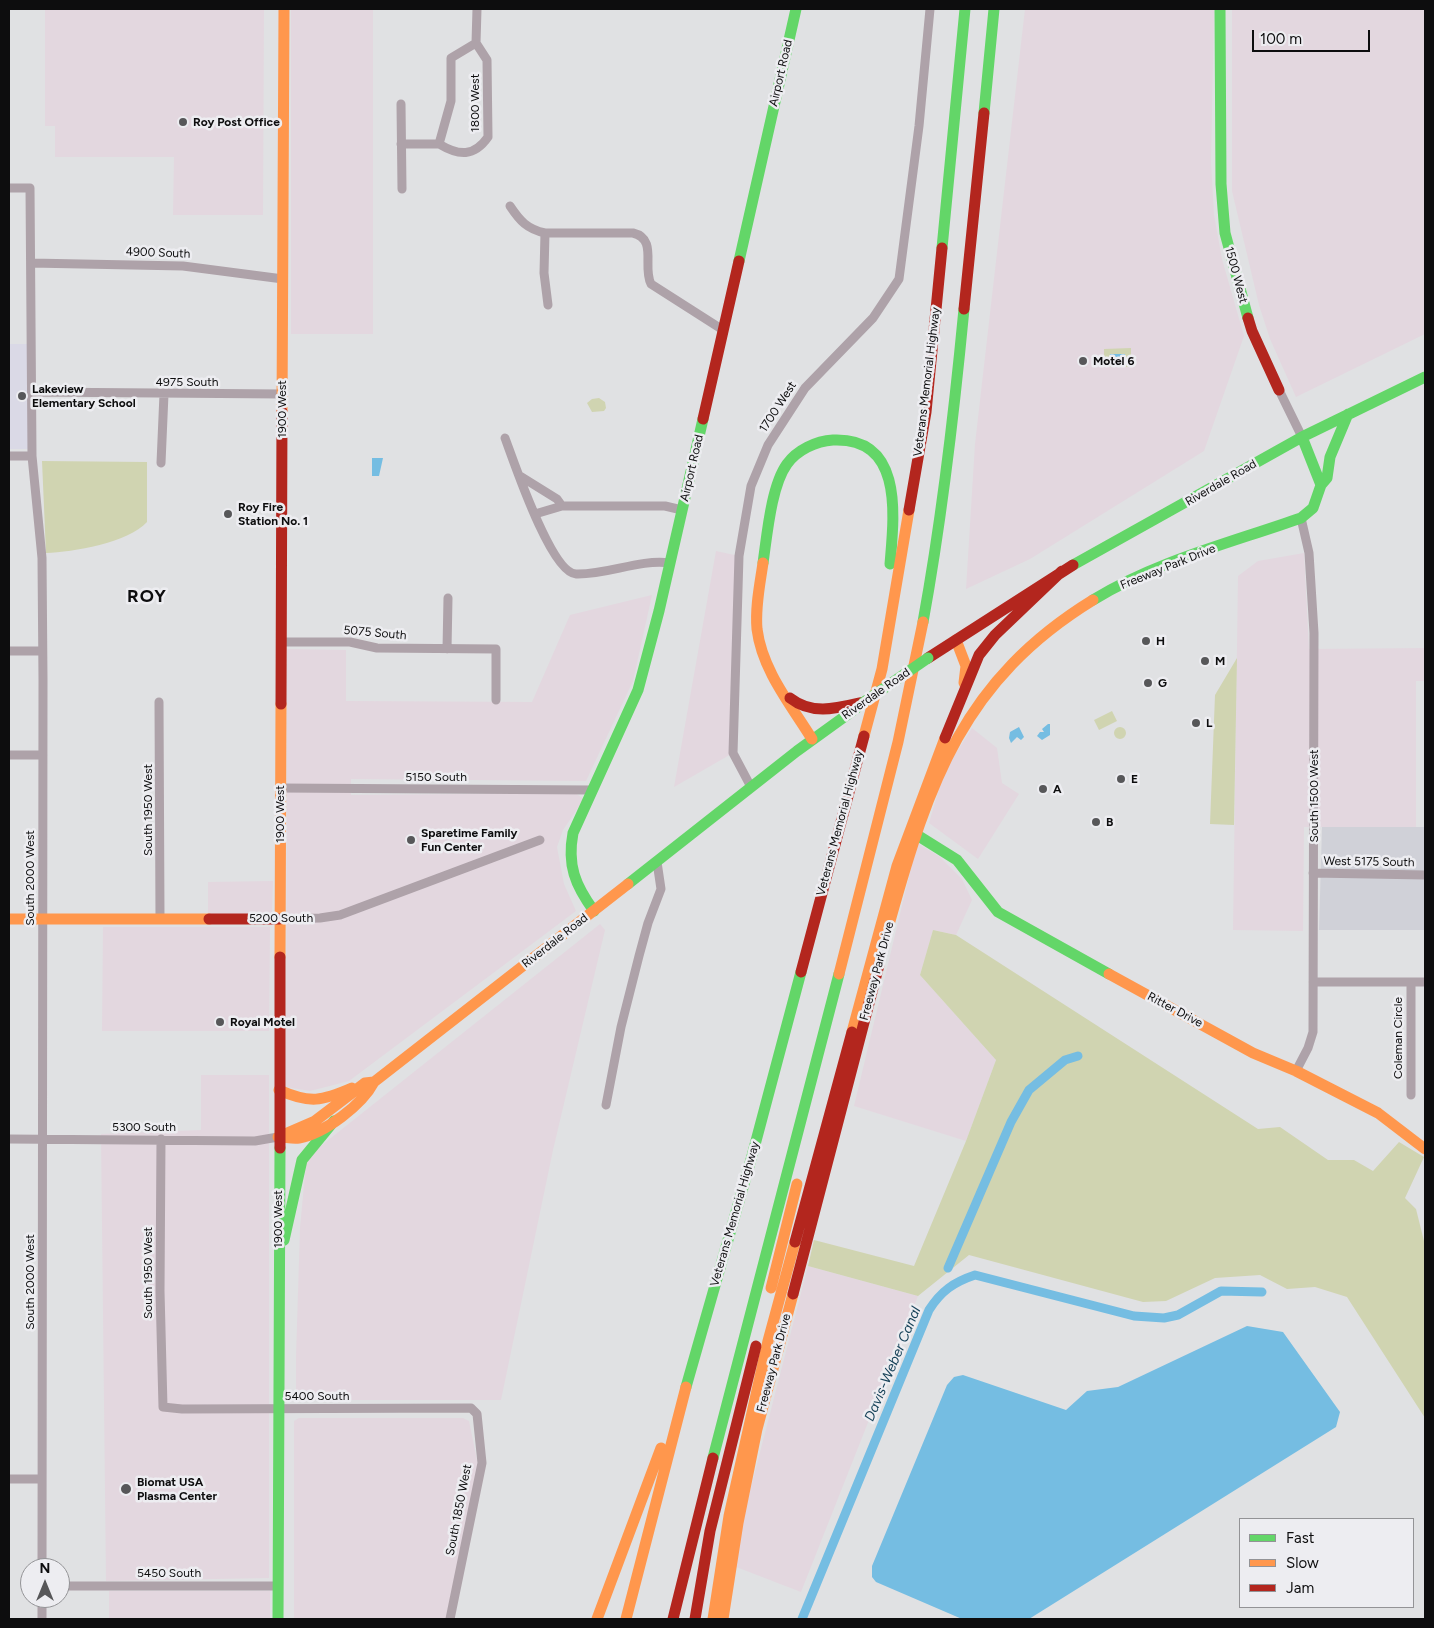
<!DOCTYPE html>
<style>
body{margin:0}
#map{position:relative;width:1434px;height:1628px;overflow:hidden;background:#e0e1e3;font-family:Figtree,sans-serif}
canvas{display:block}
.frame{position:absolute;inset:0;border:10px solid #0d0d0e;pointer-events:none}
.legend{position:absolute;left:1239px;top:1518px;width:175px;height:90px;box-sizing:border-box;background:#ededf1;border:1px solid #939396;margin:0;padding:6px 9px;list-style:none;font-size:15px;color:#0d0d0e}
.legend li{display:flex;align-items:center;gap:10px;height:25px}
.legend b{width:25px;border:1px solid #939396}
.north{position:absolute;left:20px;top:1558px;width:50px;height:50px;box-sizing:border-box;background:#ededf1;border:1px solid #939396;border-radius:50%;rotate:0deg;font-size:14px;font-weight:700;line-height:20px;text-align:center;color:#0d0d0e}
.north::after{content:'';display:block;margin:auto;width:18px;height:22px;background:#575759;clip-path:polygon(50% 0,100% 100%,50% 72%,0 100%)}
.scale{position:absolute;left:1252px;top:30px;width:118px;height:22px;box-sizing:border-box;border:2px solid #0d0d0e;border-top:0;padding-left:6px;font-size:15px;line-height:18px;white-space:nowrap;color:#0d0d0e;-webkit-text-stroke:4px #ededf1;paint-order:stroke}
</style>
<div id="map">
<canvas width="1434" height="1628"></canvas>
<div class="frame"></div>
<ul class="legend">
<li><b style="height:6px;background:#63d668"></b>Fast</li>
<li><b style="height:6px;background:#ff974d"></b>Slow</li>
<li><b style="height:6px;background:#b3261e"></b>Jam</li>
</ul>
<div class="north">N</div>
<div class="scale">100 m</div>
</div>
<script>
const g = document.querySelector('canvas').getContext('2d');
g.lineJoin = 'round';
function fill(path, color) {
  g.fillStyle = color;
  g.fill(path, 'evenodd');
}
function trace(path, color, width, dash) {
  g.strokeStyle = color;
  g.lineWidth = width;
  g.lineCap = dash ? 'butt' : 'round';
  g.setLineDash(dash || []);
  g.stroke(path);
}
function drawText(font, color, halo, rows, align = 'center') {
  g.font = font + ' Figtree,sans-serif';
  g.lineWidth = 5;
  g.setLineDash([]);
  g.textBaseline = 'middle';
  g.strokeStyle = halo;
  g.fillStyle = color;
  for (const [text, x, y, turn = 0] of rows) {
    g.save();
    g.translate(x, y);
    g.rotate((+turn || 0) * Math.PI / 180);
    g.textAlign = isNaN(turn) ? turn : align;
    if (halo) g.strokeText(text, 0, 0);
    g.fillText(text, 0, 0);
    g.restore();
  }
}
const commercial = new Path2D(`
 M45 9H264L263 215H173L174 157H55V126H45Z
 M291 9H373V334H291Z
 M1025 9H1214L1211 162 1214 215 1222 259 1244 336 1204 451 1030 559 966 589 975 444Z
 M1232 9H1425V334L1296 397 1270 339 1259 305 1232 191Z
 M716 551 739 556 733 753 674 787Z
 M1304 553 1309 649 1425 648V681H1416V827H1304L1303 931 1233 930 1238 576 1258 561Z
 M652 595 633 681 586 781 351 779V795L575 793 584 799 563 830 557 847 564 884 576 911 349 1081 310 1091 286 1087 287 649 346 650V701L532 702 570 615Z
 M972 728 997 748 1002 783 1019 794 978 859 929 823 944 772Z
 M917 843 940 857 962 879 972 900 956 935 933 930 920 975 996 1060 966 1141 854 1106Z
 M273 881 272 914 208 915V882Z
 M600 924 605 930 553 1150 501 1400H296V1357L300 1228 306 1164 317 1149Z
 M103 927H270L269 1031H102Z
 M201 1075H269V1578L106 1581 101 1134 201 1130Z
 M808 1266 918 1296 801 1592 731 1565Z
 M299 1418H463L469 1421 478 1465 446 1619H294V1421Z
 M109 1591H270V1619H109Z`);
const built = new Path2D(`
 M1322 827H1425V930H1319Z`);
const education = new Path2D(`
 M9 344H34L35 449H9Z`);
const green = new Path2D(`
 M1131 348V367H1104V349Z
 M599 398 605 402 606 408 604 411 592 412 587 403 592 399Z
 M42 461 147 462V522C128 543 73 552 46 553Z
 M1237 658 1234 825 1210 824 1215 695Z
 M1112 711 1117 721 1099 730 1094 720Z
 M1114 733a6 6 0 1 1 12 0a6 6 0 1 1-12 0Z
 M933 930 956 935 1258 1129 1280 1127 1328 1160H1354L1373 1171 1399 1142 1424 1157 1405 1198 1416 1209 1425 1245V1418L1347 1297 1315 1287 1287 1289 1260 1275 1215 1278 1166 1301 1143 1302 969 1255 918 1296 808 1266 814 1240 914 1266 966 1141 996 1060 920 975Z`);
const water = new Path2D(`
 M1110 354H1125V362H1110Z
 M372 458H383L379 476H372Z
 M1048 724H1050V735L1042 740 1037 736 1040 732H1044L1042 729Z
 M1019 727 1024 737 1021 740 1017 737 1011 743 1009 738 1010 732Z
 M1247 1326 1283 1332 1340 1412 1336 1427 1029 1619H962L876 1582 872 1577V1566L947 1385 954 1377 963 1375 1066 1410 1087 1391 1118 1387Z`);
const canal = new Path2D(`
 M948 1268 1011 1122 1029 1090 1065 1060 1078 1056
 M802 1619 929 1310C941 1291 954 1282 975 1275L1134 1316 1164 1318 1178 1315 1221 1291 1262 1292`);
const street = new Path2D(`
 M476 43 487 60 488 137C474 157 459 156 439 144L451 101V58Z
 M476 43 477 9
 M401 104 402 189
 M401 144H439
 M9 188H30L32 456 42 558 43 680 42 1568
 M510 206C520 221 527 229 545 233H633C658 239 642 267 651 284L723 330
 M545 233 544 273 548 305
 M31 263 183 266 283 279
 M1279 390 1302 437
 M32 392 282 394
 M505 438C514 462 551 573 576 574 608 575 638 559 670 563
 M9 456H32
 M161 463 164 394
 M520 476 557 499 562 506H665L682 510
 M535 514 562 506
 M281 642H350L377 648 496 649V700
 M447 649 448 598
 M9 651H42
 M159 702 160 919
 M9 755H43
 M751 787 733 753 739 556 751 486 768 445 805 388 873 318 899 279 919 126 930 9
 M280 788 592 790
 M1313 873 1425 875
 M279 919 320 918 340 915 540 840
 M1313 982H1425
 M1411 982V1095
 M1296 1071 1308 1048 1313 1032 1314 633 1309 553 1301 518
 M606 1105 621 1027 639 956 648 923 661 889 657 862
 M9 1139 255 1141 278 1137
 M161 1139 160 1291 163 1407 182 1409 471 1408 477 1414 482 1463 450 1619
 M9 1479H41
 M60 1586H278
 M42 1598V1619`);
const fast = new Path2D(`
 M1220 9 1221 184 1225 233 1248 318
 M984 113 994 9
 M942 248 965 9
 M739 261 796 9
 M1321 485 1327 478 1330 457 1348 414
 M763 563C767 536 771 486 787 464 797 450 816 441 833 440 904 437 894 516 890 564
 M1073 565 1302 437 1425 377
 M1093 600C1157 561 1230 543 1301 518L1313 508 1321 485 1302 437
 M923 622C942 518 954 414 964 309
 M917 835 957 860 998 912 1109 974
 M628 884 797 751 862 704
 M594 911C575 885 567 865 573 833L638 690 659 611 703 419
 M284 1240 302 1160 334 1121
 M686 1387 752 1156 801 972
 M713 1458 839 974
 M278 1619 280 1148`);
const slow = new Path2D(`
 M282 412 284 9
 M763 563C760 584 755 607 757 629 762 670 791 705 812 739
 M956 640 966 666 964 683
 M864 736 882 669 909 510
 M9 919H209
 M890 921C929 782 963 680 1093 600
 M280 957 281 704
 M839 974 898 742 923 622
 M1109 974 1253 1053 1296 1071 1378 1113 1425 1149
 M852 1032 897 866 945 738
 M279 1090C310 1104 322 1101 352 1088
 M278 1137 315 1121 365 1083 374 1082 628 884
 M279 1137C285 1137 293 1139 299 1138 325 1133 362 1105 374 1082
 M771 1288 797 1184
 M597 1619 661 1448
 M626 1619 686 1387
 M713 1619 729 1516 768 1341 795 1242
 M723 1619 738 1523 757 1429 793 1294`);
const jam = new Path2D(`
 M964 309 984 113
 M1248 318 1252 331 1279 390
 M703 419 739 261
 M909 510 926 412 942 248
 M928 658 1073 565
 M790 698C813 716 838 708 864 702
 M281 704 282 412
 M945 738 979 655 995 635 1062 571
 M209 919H279
 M801 972 864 736
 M280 1148V957
 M795 1242 852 1032
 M793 1294 879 965
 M673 1619 713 1458
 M695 1619 710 1531 756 1346`);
const fastBridge = new Path2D(`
 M864 702 928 658`);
const markers = [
 [183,122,5,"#575759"],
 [1083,361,5,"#575759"],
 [22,396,5,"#575759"],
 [228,514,5,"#575759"],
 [1146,641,5,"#575759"],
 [1205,661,5,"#575759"],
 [1148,683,5,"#575759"],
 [1196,723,5,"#575759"],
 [1121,779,5,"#575759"],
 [1043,789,5,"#575759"],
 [1096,822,5,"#575759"],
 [411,840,5,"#575759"],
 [220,1022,5,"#575759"],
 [126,1489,6,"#575759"]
];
const streetNames = [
 ["Airport Road",781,73,-77],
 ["1800 West",475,103,-90],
 ["4900 South",158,253,2],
 ["1500 West",1236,275,75],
 ["4975 South",187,382],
 ["Veterans Memorial Highway",927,382,-83],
 ["1700 West",778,407,-57],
 ["1900 West",282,409,-90],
 ["Airport Road",692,468,-77],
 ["Riverdale Road",1221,483,-30],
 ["Freeway Park Drive",1168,567,-22],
 ["5075 South",375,633,5],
 ["Riverdale Road",876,694,-35],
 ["5150 South",436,777],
 ["South 1500 West",1314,796,-90],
 ["South 1950 West",148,810,-90],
 ["1900 West",280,814,-90],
 ["Veterans Memorial Highway",840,823,-75],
 ["West 5175 South",1369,862,1],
 ["South 2000 West",30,878,-90],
 ["5200 South",281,918],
 ["Riverdale Road",555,941,-38],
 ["Freeway Park Drive",877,971,-75],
 ["Ritter Drive",1175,1010,28],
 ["Coleman Circle",1398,1038,-90],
 ["5300 South",144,1127],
 ["Veterans Memorial Highway",735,1214,-74],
 ["1900 West",278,1219,-90],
 ["South 1950 West",148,1273,-90],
 ["South 2000 West",30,1282,-90],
 ["Freeway Park Drive",774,1363,-75],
 ["5400 South",317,1396],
 ["South 1850 West",459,1510,-79],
 ["5450 South",169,1573]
];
const poiNames = [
 ["Roy Post Office",193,122],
 ["Motel 6",1093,361],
 ["Lakeview",32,389],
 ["Elementary School",32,403],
 ["Roy Fire",238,507],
 ["Station No. 1",238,521],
 ["H",1156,641],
 ["M",1215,661],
 ["G",1158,683],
 ["L",1206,723],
 ["E",1131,779],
 ["A",1053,789],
 ["B",1106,822],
 ["Sparetime Family",421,833],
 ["Fun Center",421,847],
 ["Royal Motel",230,1022],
 ["Biomat USA",137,1482],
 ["Plasma Center",137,1496]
];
const waterNames = [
 ["Davis-Weber Canal",893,1364,-67]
];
const districtNames = [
 ["ROY",147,597]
];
fill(commercial, '#e3d7df');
fill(built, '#d0d1d8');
fill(education, '#dad9e6');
fill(green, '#d0d4b1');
fill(water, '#75bde2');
trace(canal, '#75bde2', 9);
trace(street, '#aea2a9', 9);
trace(fast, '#63d668', 11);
trace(slow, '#ff974d', 11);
trace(jam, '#b3261e', 11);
trace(fastBridge, '#63d668', 11);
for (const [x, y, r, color] of markers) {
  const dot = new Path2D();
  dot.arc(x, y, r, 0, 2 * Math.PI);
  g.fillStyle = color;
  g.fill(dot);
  trace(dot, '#ededf1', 2);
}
drawText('12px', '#0d0d0e', '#ededf1', streetNames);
drawText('bold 12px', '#0d0d0e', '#ededf1', poiNames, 'left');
drawText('italic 14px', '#184359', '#ededf1', waterNames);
g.letterSpacing = '1px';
drawText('bold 18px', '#0d0d0e', '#ededf1', districtNames);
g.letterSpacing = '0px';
</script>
